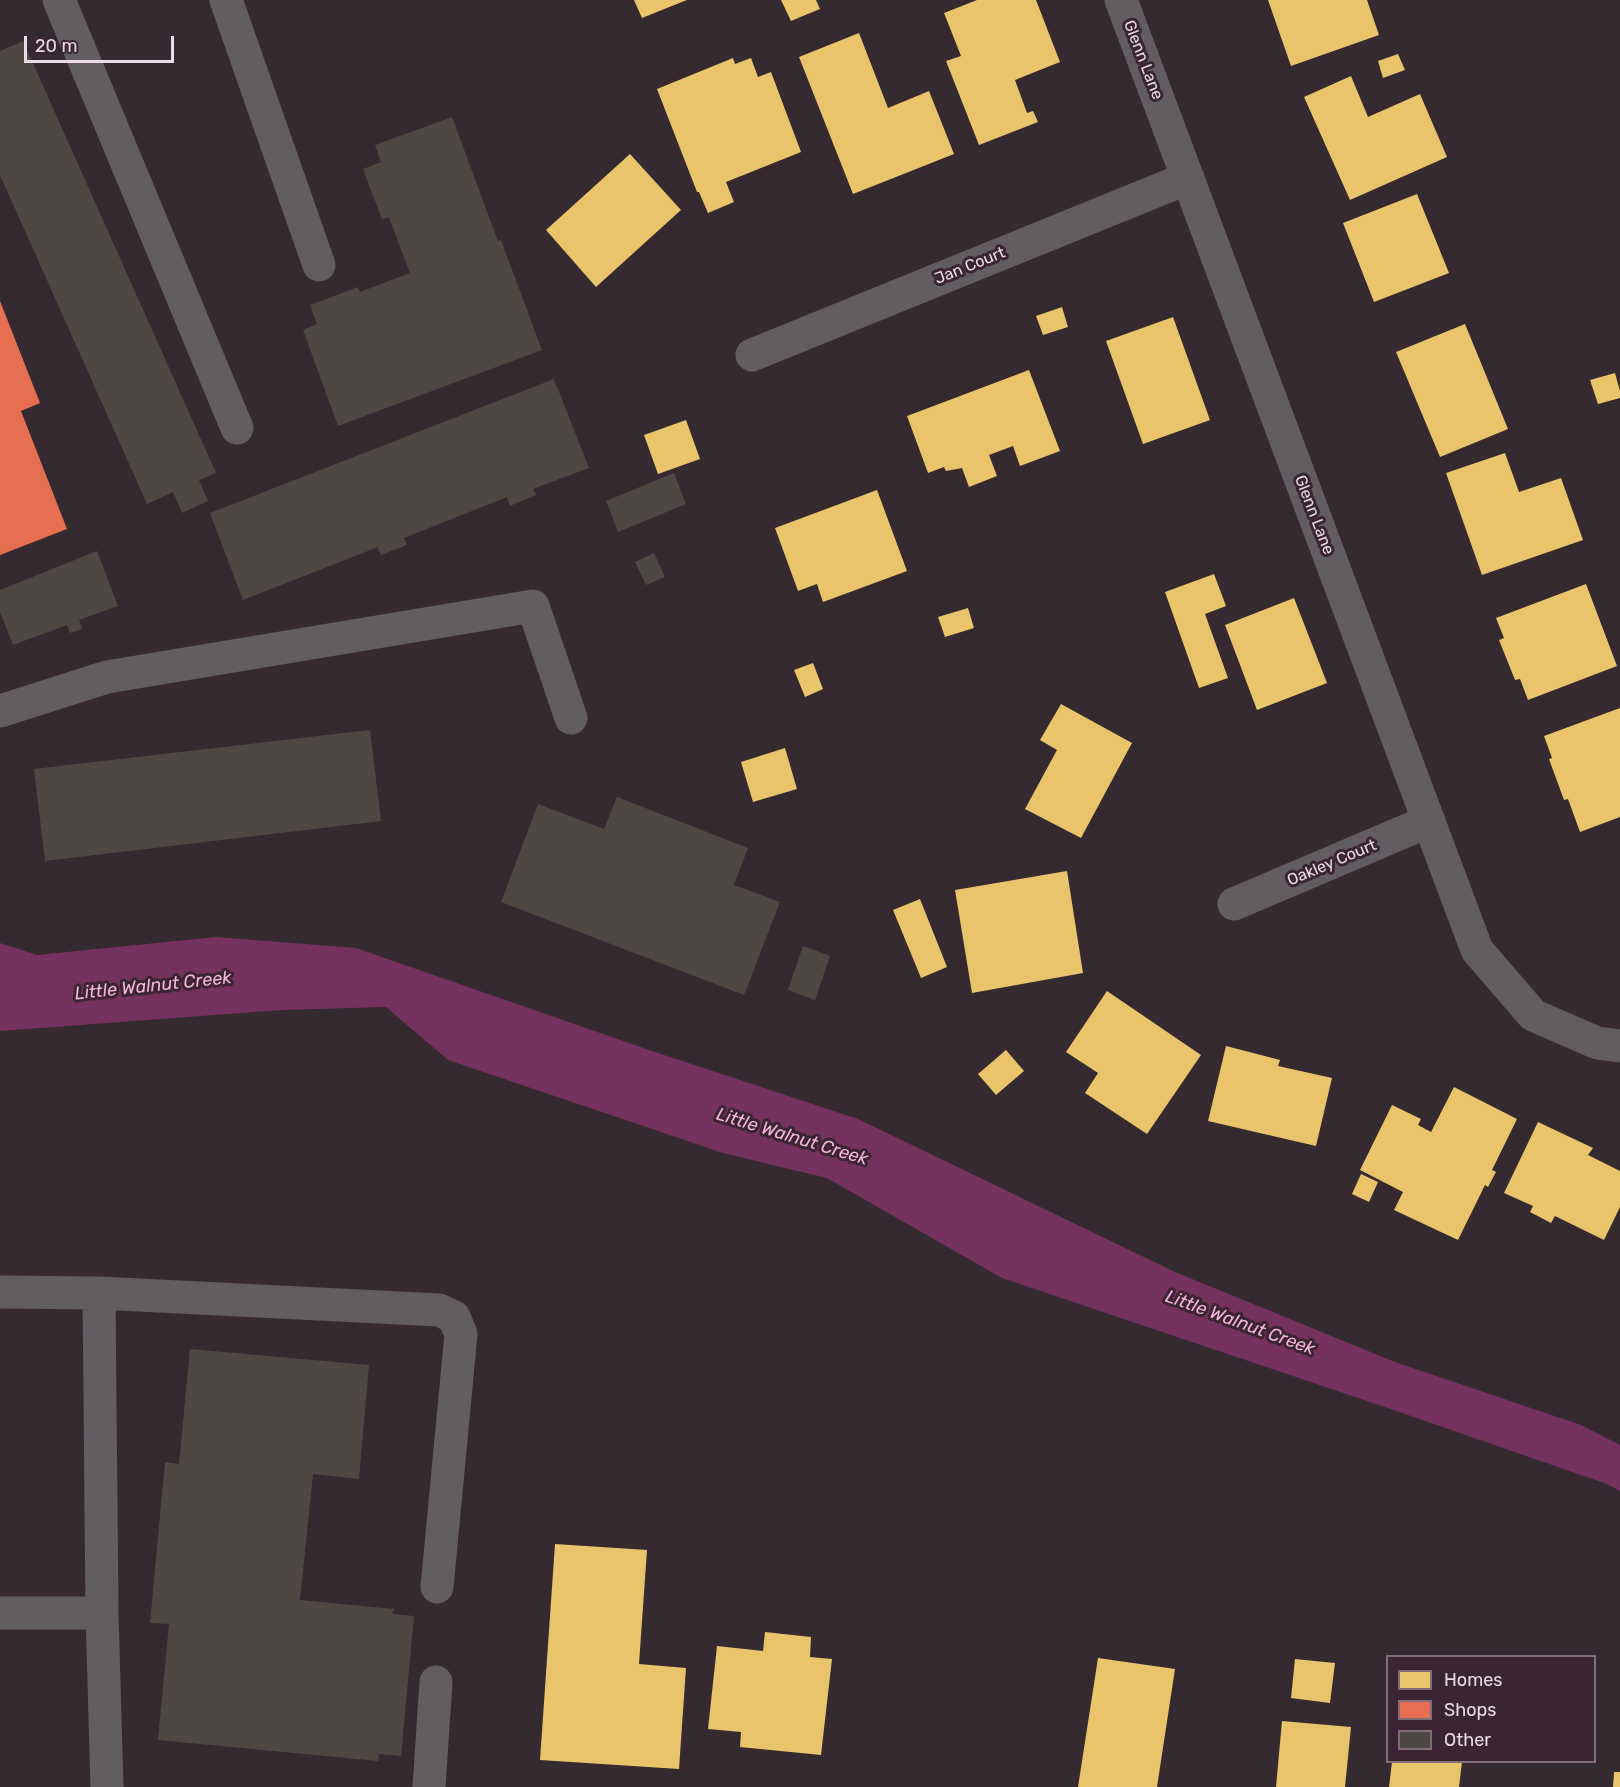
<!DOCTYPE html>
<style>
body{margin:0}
#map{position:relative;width:1620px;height:1787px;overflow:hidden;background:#362a31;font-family:Rubik,sans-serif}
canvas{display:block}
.legend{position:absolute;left:1386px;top:1655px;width:210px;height:108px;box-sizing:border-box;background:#3b2532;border:2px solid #816e79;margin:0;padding:8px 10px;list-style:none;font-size:18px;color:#eadbe4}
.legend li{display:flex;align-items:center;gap:12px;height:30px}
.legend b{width:30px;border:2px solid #816e79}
.scale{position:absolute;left:24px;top:36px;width:150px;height:27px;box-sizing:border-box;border:3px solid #eadbe4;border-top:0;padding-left:8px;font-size:18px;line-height:21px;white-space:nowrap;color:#eadbe4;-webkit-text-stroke:4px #3b2532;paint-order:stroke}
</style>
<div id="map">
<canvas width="1620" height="1787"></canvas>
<ul class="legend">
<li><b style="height:16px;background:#e9c46a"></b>Homes</li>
<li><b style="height:16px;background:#e76f51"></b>Shops</li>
<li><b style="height:16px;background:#4e4844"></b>Other</li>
</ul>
<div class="scale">20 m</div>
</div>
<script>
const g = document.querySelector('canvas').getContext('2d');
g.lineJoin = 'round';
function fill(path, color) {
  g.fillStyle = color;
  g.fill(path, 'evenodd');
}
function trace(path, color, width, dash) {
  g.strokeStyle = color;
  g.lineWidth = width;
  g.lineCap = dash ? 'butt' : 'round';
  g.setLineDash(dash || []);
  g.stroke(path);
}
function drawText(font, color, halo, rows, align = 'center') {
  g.font = font + ' Rubik,sans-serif';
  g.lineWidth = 6;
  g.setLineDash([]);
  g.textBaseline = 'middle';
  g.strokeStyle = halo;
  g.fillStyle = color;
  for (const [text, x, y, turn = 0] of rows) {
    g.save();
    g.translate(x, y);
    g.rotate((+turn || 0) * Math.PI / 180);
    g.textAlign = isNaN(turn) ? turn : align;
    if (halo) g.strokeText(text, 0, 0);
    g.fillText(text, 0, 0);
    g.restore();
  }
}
const water = new Path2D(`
 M216 937 356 948 652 1051 858 1119 1175 1272 1395 1362 1581 1425 1620 1445V1491L1607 1484 1382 1406 1002 1278 827 1178 723 1153 448 1060 386 1007 281 1010 0 1031V943L37 955Z`);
const homes = new Path2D(`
 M634 0H687L642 18Z
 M781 0H816L820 9 791 21Z
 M977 0H1036L1060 62 1015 80 1027 113 1033 111 1038 122 979 145 946 61 961 56 944 13Z
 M1268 0H1367L1379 35 1291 66Z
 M859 33 888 108 929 91 954 154 853 194 799 57Z
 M1398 54 1405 70 1383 78 1378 61Z
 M733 58 735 64 751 58 758 77 771 72 801 152 726 182 734 202 708 213 699 192H697L657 89Z
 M1351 76 1368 117 1420 94 1447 157 1350 200 1304 97Z
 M630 154 681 210 596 287 546 230Z
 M1417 194 1449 273 1374 302 1343 223Z
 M1062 307 1068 327 1043 335 1036 316Z
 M1173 317 1210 420 1143 444 1106 341Z
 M1465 324 1508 429 1440 457 1396 352Z
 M1029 370 1060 451 1020 466 1013 446 989 455 997 476 969 487 962 468 946 471 944 467 928 473 907 416Z
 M1615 373 1620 391V398L1598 404 1590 380Z
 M686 420 700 459 658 474 644 435Z
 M1505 453 1519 492 1561 478 1583 540 1482 575 1446 473Z
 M877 490 907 571 823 602 817 584 798 591 775 528Z
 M1214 574 1226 606 1205 614 1228 678 1199 688 1165 592Z
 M1586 584 1617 666 1528 700 1520 679 1515 680 1499 640 1504 638 1496 618Z
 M1294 598 1327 683 1257 710 1225 625Z
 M968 608 974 628 945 637 938 617Z
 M813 663 823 689 805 697 794 670Z
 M1061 704 1132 743 1081 838 1025 809 1057 750 1040 740Z
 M1620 708V817L1580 832 1568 799 1564 800 1549 759 1552 758 1544 736Z
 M785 748 797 789 753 802 741 762Z
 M1067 871 1083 973 972 993 955 890Z
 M920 899 947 967 921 978 893 910Z
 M1107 991 1201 1055 1147 1134 1085 1093 1098 1073 1066 1052Z
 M1226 1046 1280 1060 1278 1066 1332 1078 1316 1146 1208 1121Z
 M1006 1050 1024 1071 996 1095 978 1074Z
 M1454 1087 1517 1119 1492 1170 1496 1172 1488 1187 1485 1185 1458 1240 1394 1210 1403 1192 1360 1170 1392 1105 1421 1119 1418 1125 1431 1132Z
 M1538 1122 1593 1148 1588 1155 1620 1171V1207L1604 1240 1555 1216 1551 1223 1530 1212 1533 1206 1504 1193Z
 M1361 1174 1378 1182 1369 1202 1352 1194Z
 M555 1544 647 1550 639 1664 686 1668 679 1769 540 1760Z
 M765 1632 811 1637 810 1657 832 1659 821 1755 740 1747 741 1732 708 1729 717 1646 763 1651Z
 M1098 1658 1175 1669 1157 1787H1078Z
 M1295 1659 1335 1663 1330 1703 1291 1698Z
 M1282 1721 1351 1727 1345 1787H1276Z
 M1392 1762H1462L1459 1787H1389Z
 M1614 1772H1620V1787H1613Z`);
const shops = new Path2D(`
 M0 301 40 403 21 411 67 529 0 555Z`);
const building = new Path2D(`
 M23 41 216 473 199 480 208 501 182 513 173 492 147 504 0 175V51Z
 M452 117 498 241 501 240 542 350 338 426 303 330 317 324 310 305 358 287 360 292 410 273 389 217 382 219 363 169 381 162 375 145Z
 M554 379 589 468 533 489 536 495 510 506 507 497 404 538 407 545 381 555 378 547 243 600 210 513Z
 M674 473 686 504 618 532 606 501Z
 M97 551 118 606 79 620 82 629 70 633 67 625 13 645 0 612V590Z
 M654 553 665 577 646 585 635 562Z
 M370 730 381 821 45 861 34 769Z
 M617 797 748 848 734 885 780 902 744 995 501 902 538 804 604 829Z
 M803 946 830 956 815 1000 788 990Z
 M190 1349 369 1365 359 1479 313 1474 300 1600 394 1609 392 1614 414 1616 401 1756 379 1754 378 1761 158 1740 169 1624 150 1623 165 1462 179 1464Z`);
const minor = new Path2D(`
 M59 0 237 428
 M226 0 319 265
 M1121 0 1477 950 1533 1015 1597 1043 1620 1046
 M752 355 1188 178
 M0 711 107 677 533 606 571 718
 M1234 904 1429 821
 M0 1292 99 1293 102 1613 107 1787
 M99 1293 439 1310 454 1317 461 1334 437 1587
 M0 1613H102
 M429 1787 436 1682`);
const streetNames = [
 ["Glenn Lane",1143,60,69],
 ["Jan Court",970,266,-22],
 ["Glenn Lane",1314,515,69],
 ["Oakley Court",1332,863,-23]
];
const waterNames = [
 ["Little Walnut Creek",153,986,-6],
 ["Little Walnut Creek",792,1137,17],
 ["Little Walnut Creek",1240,1323,20]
];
fill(water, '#75325e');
fill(homes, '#e9c46a');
fill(shops, '#e76f51');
fill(building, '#4e4844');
trace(minor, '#625d60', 33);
drawText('16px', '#eadbe4', '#3b2532', streetNames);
drawText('italic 18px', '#f6b6dc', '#3b2532', waterNames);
</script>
